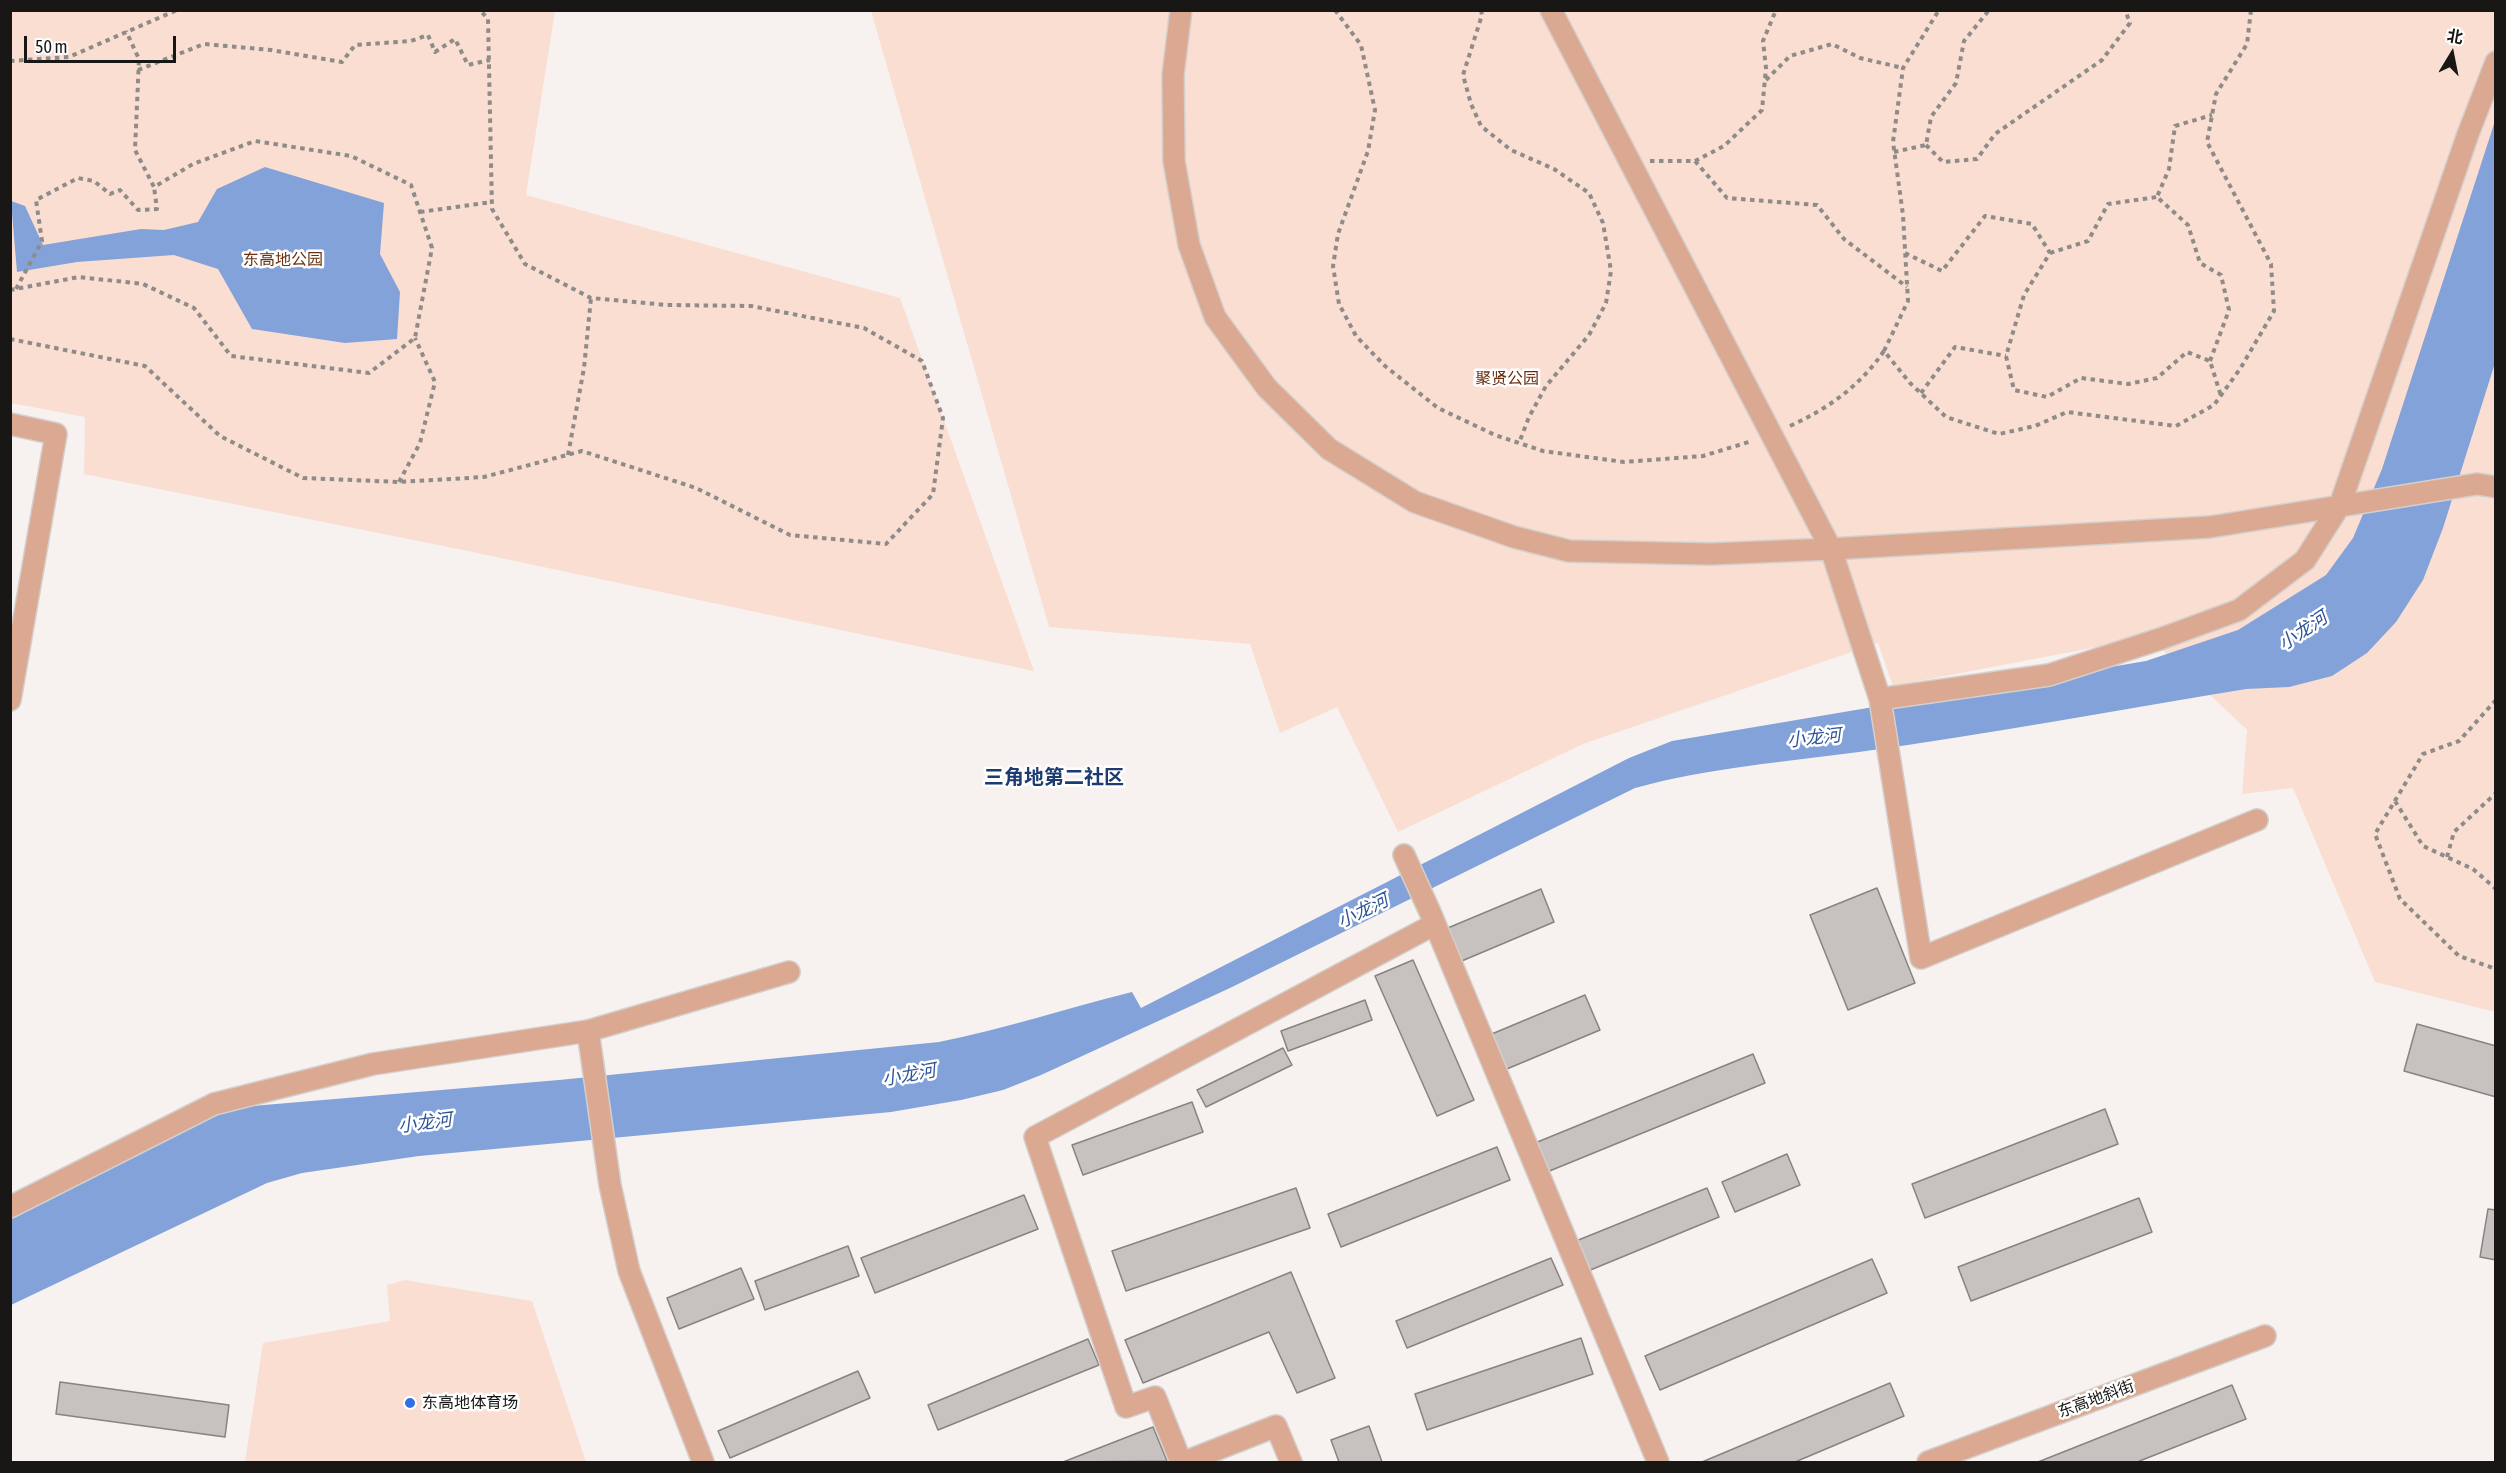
<!DOCTYPE html>
<meta charset="utf-8">
<style>
body{margin:0}
#map{position:relative;width:2506px;height:1473px;overflow:hidden;background:#f7f2ef;font-family:"Asap Condensed","Noto Sans SC",sans-serif}
canvas{display:block}
.frame{position:absolute;inset:0;border:12px solid #181716;pointer-events:none}
.north{position:absolute;left:2422px;top:24px;width:60px;height:60px;-webkit-text-stroke:4px #fff;paint-order:stroke;rotate:10deg;font-size:16px;font-weight:700;line-height:24px;text-align:center;color:#181716}
.north::after{content:'';display:block;margin:auto;width:21px;height:27px;background:#181716;clip-path:polygon(50% 0,100% 100%,50% 72%,0 100%)}
.scale{position:absolute;left:24px;top:36px;width:152px;height:27px;box-sizing:border-box;border:3px solid #181716;border-top:0;padding-left:8px;font-size:18px;line-height:21px;white-space:nowrap;color:#181716;-webkit-text-stroke:4px #fff;paint-order:stroke}
</style>
<div id="map">
<canvas width="2506" height="1473"></canvas>
<div class="frame"></div>
<div class="north">北</div>
<div class="scale">50 m</div>
</div>
<script>
const g = document.querySelector('canvas').getContext('2d');
g.lineJoin = 'round';
function fill(path, color) {
  g.fillStyle = color;
  g.fill(path, 'evenodd');
}
function trace(path, color, width, dash) {
  g.strokeStyle = color;
  g.lineWidth = width;
  g.lineCap = dash ? 'butt' : 'round';
  g.setLineDash(dash || []);
  g.stroke(path);
}
function drawText(font, color, halo, rows, align = 'center') {
  g.font = font + ' "Asap Condensed","Noto Sans SC",sans-serif';
  g.lineWidth = 5;
  g.setLineDash([]);
  g.textBaseline = 'middle';
  g.strokeStyle = halo;
  g.fillStyle = color;
  for (const [text, x, y, turn = 0] of rows) {
    g.save();
    g.translate(x, y);
    g.rotate((+turn || 0) * Math.PI / 180);
    g.textAlign = isNaN(turn) ? turn : align;
    if (halo) g.strokeText(text, 0, 0);
    g.fillText(text, 0, 0);
    g.restore();
  }
}
const green = new Path2D(`
 M10 11H555L526 195 900 298 1034 671 463 550 84 474 85 417 11 403Z
 M871 11H2495V1012L2375 982 2293 788 2242 794 2247 730 2149 637 1893 686 1878 643 1583 744 1398 832 1337 707 1280 733 1250 644 1049 627Z
 M405 1280 532 1301 586 1462H245L263 1343 390 1321 387 1285Z`);
const water = new Path2D(`
 M2495 121V363L2443 528 2423 580 2396 622 2367 653 2332 676 2289 687 2246 689C2117 710 1989 734 1859 752 1784 762 1708 768 1635 788L1230 988 1041 1075 1003 1090 961 1100 891 1112 419 1156 302 1173 267 1183 11 1305V1215L217 1109 559 1080 939 1042C1004 1029 1067 1008 1132 992L1141 1008 1629 758 1672 741 2146 661 2238 630 2326 575 2353 538 2382 469Z
 M265 167 384 203 380 254 400 292 397 339 345 343 252 329 218 269 174 255 77 262 17 272 11 201 25 206 43 245 141 229 164 230 198 222 217 189Z`);
const building = new Path2D(`
 M1877 888 1915 983 1848 1010 1810 915Z
 M1541 889 1554 922 1457 963 1443 930Z
 M1413 960 1474 1100 1437 1116 1375 976Z
 M1585 995 1600 1030 1502 1071 1487 1036Z
 M1365 1000 1372 1020 1288 1051 1281 1031Z
 M2417 1024 2496 1046V1097L2404 1071Z
 M1283 1048 1292 1065 1206 1107 1197 1090Z
 M1753 1054 1765 1083 1547 1172 1535 1143Z
 M1192 1102 1203 1132 1083 1175 1072 1145Z
 M2105 1109 2118 1144 1925 1218 1912 1184Z
 M1497 1147 1510 1180 1341 1247 1328 1214Z
 M1787 1154 1800 1185 1735 1212 1722 1182Z
 M1296 1188 1310 1228 1126 1291 1112 1251Z
 M1707 1188 1719 1217 1588 1271 1576 1241Z
 M1024 1195 1038 1229 875 1293 861 1258Z
 M2139 1198 2152 1232 1971 1301 1958 1267Z
 M2488 1209 2496 1210V1260L2480 1257Z
 M848 1246 859 1276 765 1310 755 1281Z
 M1551 1258 1563 1285 1407 1348 1396 1321Z
 M1872 1259 1887 1293 1660 1390 1645 1356Z
 M741 1268 754 1299 679 1329 667 1298Z
 M1291 1272 1335 1378 1297 1393 1269 1332 1143 1383 1125 1340Z
 M1581 1338 1593 1374 1427 1430 1415 1394Z
 M1088 1339 1099 1365 938 1430 928 1405Z
 M858 1371 870 1398 730 1458 718 1431Z
 M60 1382 229 1405 225 1437 56 1414Z
 M1890 1383 1904 1416 1795 1462H1702Z
 M2232 1385 2246 1419 2137 1462H2038Z
 M1369 1426 1382 1462H1339L1331 1440Z
 M1153 1427 1167 1461 1063 1462Z`);
const path = new Path2D(`
 M1335 10 1361 45 1375 110 1368 151 1338 234 1333 266 1339 304 1356 336 1385 366 1438 408 1495 435 1543 451 1624 462 1703 456 1752 441
 M1481 10 1482 15 1463 75 1471 104 1481 126 1511 150 1554 169 1589 193 1603 223 1611 271 1606 303 1589 335 1546 386 1529 417 1519 443
 M10 61 69 57 177 10
 M138 70 204 44 271 50 342 62 355 45 411 41 428 35 435 52 455 39 468 65 490 60
 M1766 80 1790 56 1832 44 1860 58 1903 68
 M1926 145 1943 162 1977 159 1995 134 2102 60 2130 23 2125 10
 M1894 152 1926 145 1931 117 1956 83 1964 41 1989 10
 M1650 161H1695L1724 146 1762 110 1766 68 1763 41 1776 10
 M1695 161 1727 198 1817 205 1844 239 1907 287
 M420 212 492 202
 M1905 253 1942 271 1985 216 2032 224 2050 253 2024 295 2006 356 2014 390 2047 397 2081 378 2128 384 2157 378 2187 352 2210 361 2221 396
 M2050 253 2088 241 2108 204 2157 197
 M16 289 42 241 36 200 78 178 94 181 110 194 120 190 138 210 157 209 154 187
 M10 290 79 277 143 284 194 308 231 356 369 373 415 338 432 248 411 185 351 156 255 141 193 164 154 187 135 150 139 59 126 31
 M10 339 145 366 220 436 303 478 399 482 484 477 582 451 696 488 790 535 886 544 933 494 943 418 922 361 864 328 751 306 667 305 591 298 525 264 492 209 488 19 480 10
 M1884 351 1908 301 1903 215 1893 142 1903 68 1939 10
 M2210 361 2229 310 2221 275 2200 263 2188 225 2157 197 2169 169 2175 126 2212 115
 M1921 393 1955 347 2006 356
 M1790 426C1829 408 1860 386 1884 351L1910 383 1946 417 1999 434 2035 426 2067 412 2176 426 2214 405 2240 369 2274 311 2271 264 2207 142 2216 94 2247 44 2251 10
 M568 455 584 368 591 298
 M399 482 420 443 435 382 415 338
 M2496 700 2459 741 2423 754 2375 834 2400 899 2459 956 2496 969
 M2395 801 2423 846 2473 869 2496 889
 M2447 857 2454 832 2496 793`);
const minor = new Path2D(`
 M1181 10 1173 75 1174 161 1189 245 1215 317 1267 388 1329 449 1415 502 1514 537 1569 551 1711 554 1831 549 1880 699 1921 958 2257 820
 M1551 10 1831 549 2210 527 2477 484 2496 487
 M10 424 56 434 10 700
 M1880 699 2049 675 2160 639 2239 610 2305 560 2340 505 2468 134 2496 62
 M1404 855 1430 912 1658 1462
 M588 1031 610 1185 629 1271 703 1462
 M10 1207 214 1104 373 1064 588 1031 789 972
 M1181 1462 1155 1397 1126 1407 1035 1137 1435 924
 M1185 1462 1276 1426 1291 1462
 M1928 1462 2265 1336`);
const markers = [
 [410,1403,6,"#3471e0"]
];
const parkNames = [
 ["东高地公园",283,260],
 ["聚贤公园",1507,379]
];
const streetNames = [
 ["东高地斜街",2096,1399,-20]
];
const poiNames = [
 ["东高地体育场",422,1403]
];
const waterNames = [
 ["小龙河",2303,631,-34],
 ["小龙河",1814,738,-6],
 ["小龙河",1363,911,-26],
 ["小龙河",909,1075,-10],
 ["小龙河",425,1123,-7]
];
const quarterNames = [
 ["三角地第二社区",1054,778]
];
fill(green, '#faded2');
fill(water, '#82a2d9');
fill(building, '#c7c2c0');
trace(building, '#878381', 1.5);
trace(minor, '#d3cfcc', 24);
trace(path, '#8e8b88', 4, [4.5, 4.5]);
trace(minor, '#dba992', 21);
for (const [x, y, r, color] of markers) {
  const dot = new Path2D();
  dot.arc(x, y, r, 0, 2 * Math.PI);
  g.fillStyle = color;
  g.fill(dot);
  trace(dot, '#fff', 2);
}
drawText('16px', '#6c3010', '#fff', parkNames);
drawText('16px', '#181716', '#fff', streetNames);
drawText('16px', '#181716', '#fff', poiNames, 'left');
drawText('italic 18px', '#2e5497', '#fff', waterNames);
drawText('bold 20px', '#1d3b71', '#fff', quarterNames);
</script>
